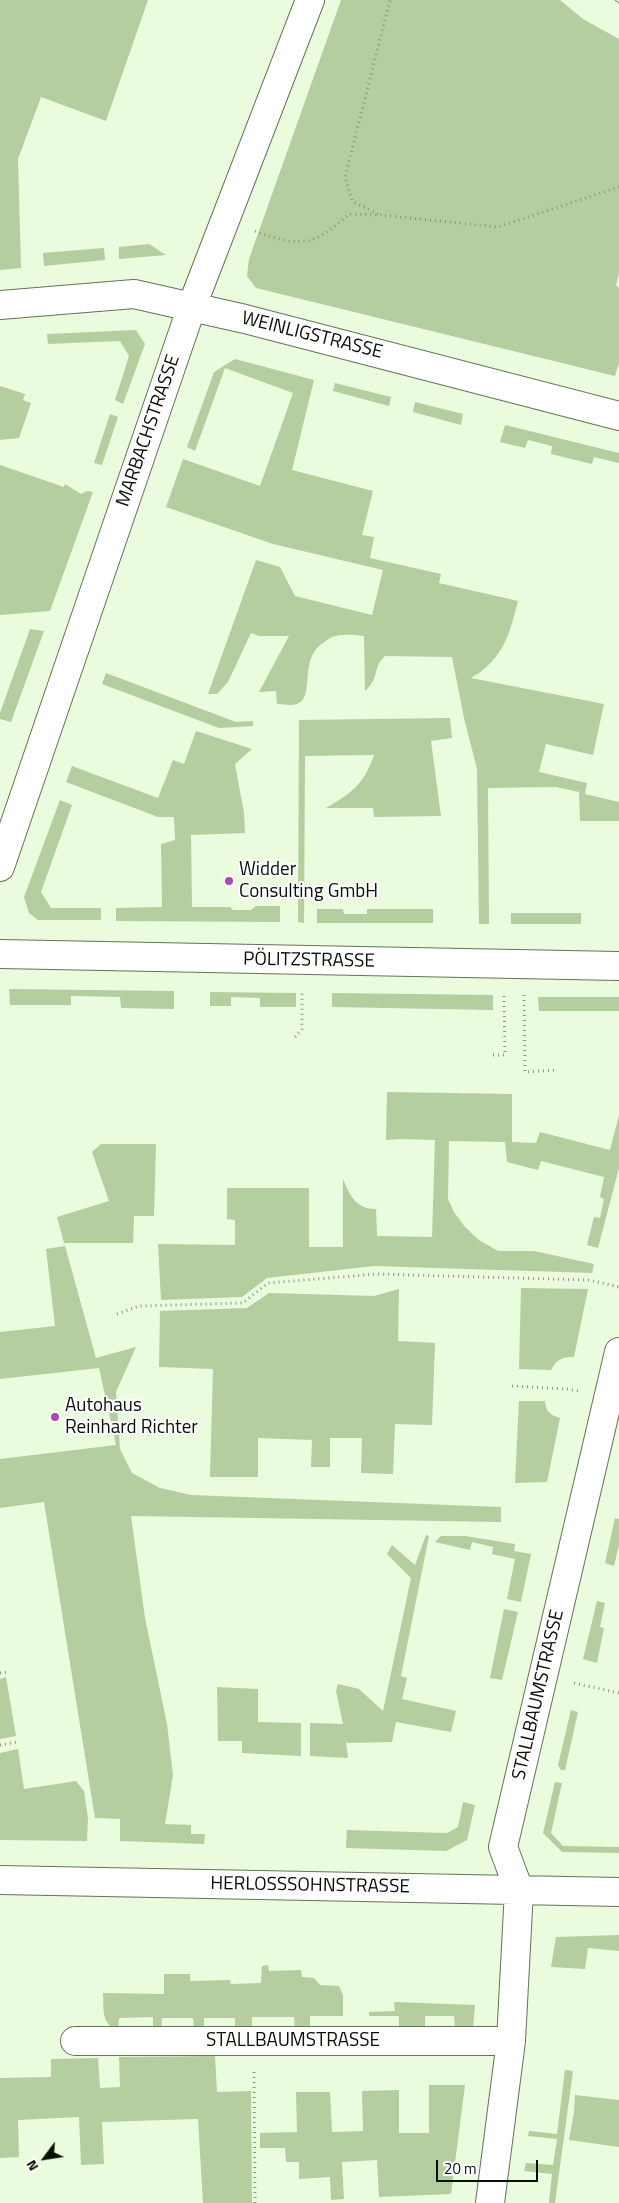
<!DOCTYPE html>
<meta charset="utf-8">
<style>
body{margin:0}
#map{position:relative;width:619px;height:2203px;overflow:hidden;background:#ebfbdd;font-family:"Titillium Web",sans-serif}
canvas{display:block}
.north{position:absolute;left:20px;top:2133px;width:50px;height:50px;-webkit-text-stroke:4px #fff;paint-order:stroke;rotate:239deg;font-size:14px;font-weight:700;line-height:20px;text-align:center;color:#090e05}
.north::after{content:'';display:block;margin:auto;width:18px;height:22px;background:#090e05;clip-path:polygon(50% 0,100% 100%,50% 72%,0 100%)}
.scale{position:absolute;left:436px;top:2160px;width:102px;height:22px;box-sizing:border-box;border:2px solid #090e05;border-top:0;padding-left:6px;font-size:15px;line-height:18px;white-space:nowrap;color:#090e05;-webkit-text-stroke:4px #fff;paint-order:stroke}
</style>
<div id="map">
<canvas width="619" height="2203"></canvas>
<div class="north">N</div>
<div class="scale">20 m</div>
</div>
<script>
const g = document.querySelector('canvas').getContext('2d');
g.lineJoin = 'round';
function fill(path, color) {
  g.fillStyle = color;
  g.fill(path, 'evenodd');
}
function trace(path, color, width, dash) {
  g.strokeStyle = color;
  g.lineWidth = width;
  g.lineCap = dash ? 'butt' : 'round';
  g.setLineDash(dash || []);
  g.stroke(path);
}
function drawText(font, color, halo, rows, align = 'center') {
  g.font = font + ' "Titillium Web",sans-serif';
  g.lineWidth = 4;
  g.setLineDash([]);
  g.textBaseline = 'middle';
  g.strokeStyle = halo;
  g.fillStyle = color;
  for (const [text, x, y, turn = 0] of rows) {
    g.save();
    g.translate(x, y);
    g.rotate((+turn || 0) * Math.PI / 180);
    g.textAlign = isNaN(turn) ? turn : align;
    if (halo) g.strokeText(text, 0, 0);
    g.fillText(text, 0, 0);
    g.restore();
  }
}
const green = new Path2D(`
 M0 0H148L106 121 41 97 18 159 21 268 0 270Z
 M341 0H560L583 19 619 39V273L616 285 619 288V363L615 376 256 288 247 276 249 259Z
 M149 244 166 255 119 259V247Z
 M104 248 105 260 44 266 43 253Z
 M136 330 145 344 123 404 115 400 129 356 120 341 48 344 47 334Z
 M235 359 314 380 292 470 373 491 362 535 374 537 370 558 441 574 439 583 518 601C511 628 506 651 484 669 480 673 475 675 471 678L604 704 593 755 546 744 539 772 587 783 585 794 619 802V821H580L579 792 556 787 488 788 489 924H479L477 769 464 718 452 657 385 656C372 668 380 678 365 691L364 636C355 635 345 634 336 636 332 636 329 639 326 641 296 658 317 696 297 704 291 706 283 704 277 704L276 691 259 692 289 636H259L251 633 228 682 217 694H208L256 560 280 567 295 596 372 615 383 570 273 544 166 507 183 459 260 486 293 393 225 368 195 451 187 447 214 372Z
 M335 383 391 397 389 406 333 391Z
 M0 386 25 394 23 400 31 403 19 438 0 440Z
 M415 402 463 414 461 425 413 412Z
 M110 414 118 417 102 465 94 463Z
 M505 425 619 453V463L594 457 592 464 551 454 552 446 528 440 525 448 500 442Z
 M0 465 64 487 65 484 81 494 87 491 93 492 50 611 0 615Z
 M30 629 44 631 11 722 0 719V713Z
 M106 673 236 722 253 721V726L219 728 102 684Z
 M450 718 452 738 431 741 441 816 374 817 373 808H326C352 793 364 784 374 755L305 756 304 923 298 922 299 720Z
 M196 731 252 749 235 764 244 813 245 833 191 835 192 907H230L233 910H251L256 906H280V922L116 921V908L162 907 161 844 175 840 174 817H158L66 782 72 766 158 798 173 760 184 764Z
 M60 800 72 805 41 892 51 908H101V920H38L29 913 24 897Z
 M317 909H343L344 914H367V909H433V923H317Z
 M511 913H581V924H511Z
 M9 989 174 991V1009L121 1008 120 997 71 996V1005H10Z
 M210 992 296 993V1007H260V998L231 997V1006H210Z
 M332 993 493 995V1010L332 1007Z
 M538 997H619V1011H539Z
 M387 1092 512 1094V1142L536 1143 540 1132 610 1150 619 1115V1168L598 1248 587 1245 594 1217 600 1218 604 1199 600 1197 604 1177 541 1161 538 1170 507 1162 505 1142 449 1141 448 1199 454 1212 465 1227 479 1240 498 1251H534L594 1264 592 1273 374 1266 267 1278 242 1297 161 1300 158 1244 235 1245V1220L227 1219V1188H309V1247H343V1179C350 1196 356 1209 376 1209L377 1236 432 1237 435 1140 401 1139 386 1140Z
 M101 1144H156L154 1216H134L133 1243H64L57 1217 109 1201 92 1152Z
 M65 1246 96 1358 136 1347 116 1392 120 1449 132 1473 160 1488 191 1495 501 1507V1522L131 1516 145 1618 167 1724 173 1775 165 1824 191 1825V1834H205L204 1844 120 1841V1819L95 1818 44 1502 0 1508V1459L116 1445 99 1368 0 1379V1332L55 1326 46 1249Z
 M521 1288 588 1289 574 1357C562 1357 557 1359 551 1370L519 1369Z
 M399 1289 398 1341 435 1343 432 1425 395 1424 393 1474 361 1473 362 1438H330V1467H311L312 1440 258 1438V1477H210L213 1369 159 1367 160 1311 247 1308 269 1293 374 1296Z
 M519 1401H545C546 1412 550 1415 560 1418L547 1482 515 1483Z
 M615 1518 619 1519V1545L614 1566 605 1563Z
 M426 1535 429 1536 401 1676 407 1678 402 1699 456 1711 451 1732 396 1722 392 1742 347 1743 346 1741 348 1758 310 1756V1723L343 1724 336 1691 338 1684 359 1689 383 1711 411 1578 387 1554 392 1545 415 1565Z
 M441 1536H465L515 1544 514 1551 531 1554 521 1602 507 1599 515 1559 492 1554 493 1547 472 1542 470 1550 435 1542Z
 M597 1601 605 1603 600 1627 604 1628 597 1663 583 1659Z
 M504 1609 518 1612 502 1680 490 1678Z
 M6 1677 16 1736 0 1739V1679Z
 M217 1687 258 1689V1722L301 1723V1756L242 1753V1741H218Z
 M571 1710 578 1712 565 1770H561L558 1765Z
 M18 1749 24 1789 76 1781 84 1791 88 1818 87 1841 0 1840V1753Z
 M555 1782 562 1783 551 1833 563 1846 619 1847V1853L562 1852 543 1833Z
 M463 1802 475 1805 467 1840 446 1851 346 1848 347 1830 447 1833 458 1827Z
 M619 1935V1951L588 1948 585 1969 551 1967 556 1937Z
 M268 1965 269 1971 301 1970 302 1977 314 1978 320 1985 339 1986 343 1995V2016H310V2029H295L294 2017H252V2030L235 2031V2018H204V2030H194L193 2018H162L161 2030 153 2031V2017L119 2018 118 2031C101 2023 104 2011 103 1993L164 1994V1974H190V1981L230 1980 231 1984 261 1983 262 1966Z
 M394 2002 475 2005 473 2028H455L454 2016H425V2028L399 2029V2016H369V2012L395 2011Z
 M215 2056 217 2092 251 2091 252 2203H203L198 2119 102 2122 104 2164 81 2165 79 2117 18 2120 19 2157 0 2158V2078L51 2077V2059L98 2058 100 2088 120 2087 119 2057Z
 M565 2070 573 2071 555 2203H549L552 2174 524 2171 526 2163 553 2165 557 2139 528 2136 529 2131 557 2134Z
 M429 2085H465L451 2194 379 2197 377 2160 342 2162 344 2199 331 2200 330 2177 299 2179V2162H286L285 2148H260V2133L297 2132 296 2092H330L332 2132 363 2131 362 2091 399 2090V2133H429Z
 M575 2095 619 2100V2147L569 2140 574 2112Z`);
const path = new Path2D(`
 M378 214 352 201 345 177 390 0
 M255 231C269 237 295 245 311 240 325 236 339 222 350 214L380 215 498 227 619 187
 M524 995 525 1072 556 1070
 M295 1037 302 1029V992
 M493 1055H505L504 995
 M117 1314 139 1306 243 1303 268 1283 376 1274 589 1280 619 1287
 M512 1386 567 1389 579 1391
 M0 1673 6 1672
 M574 1683 619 1693
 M0 1745 17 1742
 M254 2072 255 2203`);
const minor = new Path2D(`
 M0 305 134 294 245 319 619 416
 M0 867 192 306 310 0
 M0 954 619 966
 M0 1880 619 1892
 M75 2041H511
 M490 2203 511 2041 519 1890 503 1847 619 1352`);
const tram = new Path2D(`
 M615 0 619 3`);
const markers = [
 [229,881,5,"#a94ab3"],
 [55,1417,5,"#a94ab3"]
];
const streetNames = [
 ["WEINLIGSTRASSE",312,336,14],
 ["MARBACHSTRASSE",149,431,-71],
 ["PÖLITZSTRASSE",309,961,1],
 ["STALLBAUMSTRASSE",539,1695,-77],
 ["HERLOSSSOHNSTRASSE",310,1886,1],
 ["STALLBAUMSTRASSE",293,2041]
];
const poiNames = [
 ["Widder",239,870],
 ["Consulting GmbH",239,892],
 ["Autohaus",65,1406],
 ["Reinhard Richter",65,1428]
];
fill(green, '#b4ce9f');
trace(minor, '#657359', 30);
trace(path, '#8c9782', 3, [1, 4]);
trace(minor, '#fff', 28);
trace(tram, '#6a7462', 1);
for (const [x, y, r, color] of markers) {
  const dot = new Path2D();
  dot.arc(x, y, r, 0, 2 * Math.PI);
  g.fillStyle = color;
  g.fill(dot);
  trace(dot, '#fff', 2);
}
drawText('19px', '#090e05', '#fff', streetNames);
drawText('19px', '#090e05', '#fff', poiNames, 'left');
</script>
